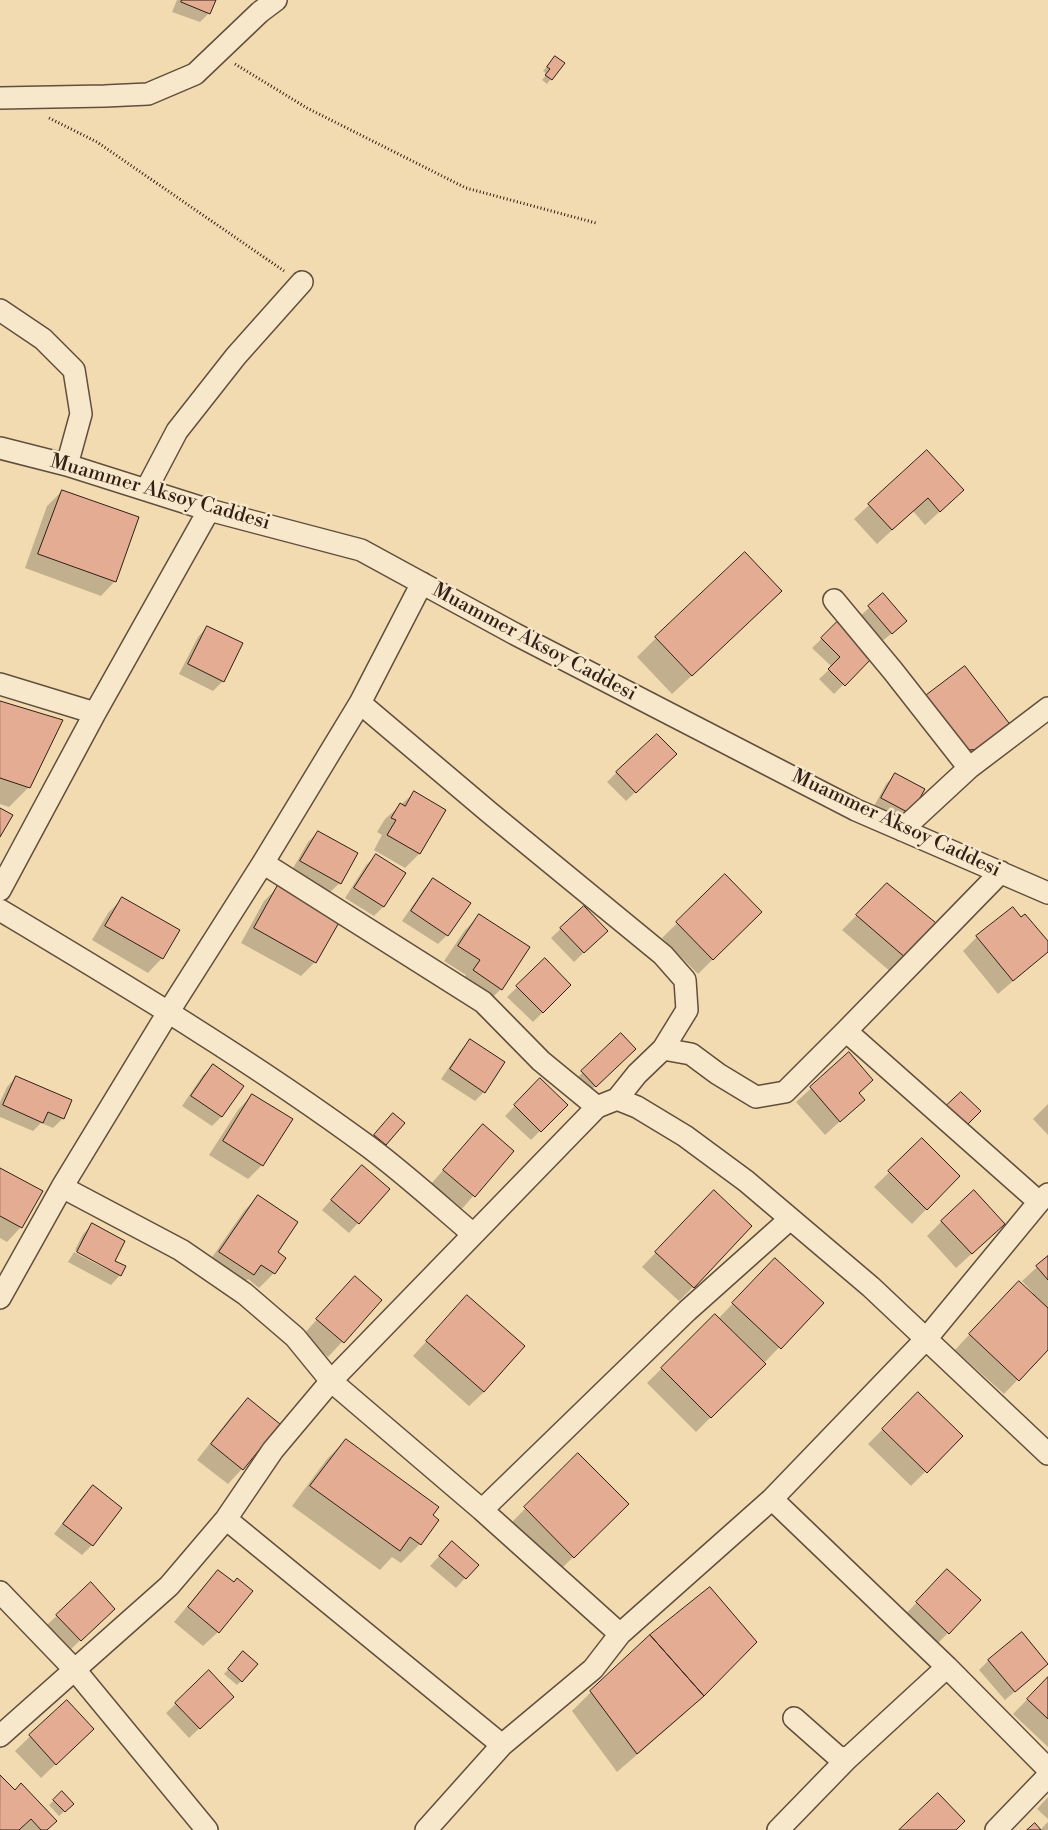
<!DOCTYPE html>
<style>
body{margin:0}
canvas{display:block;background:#f2dbb1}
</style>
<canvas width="1048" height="1830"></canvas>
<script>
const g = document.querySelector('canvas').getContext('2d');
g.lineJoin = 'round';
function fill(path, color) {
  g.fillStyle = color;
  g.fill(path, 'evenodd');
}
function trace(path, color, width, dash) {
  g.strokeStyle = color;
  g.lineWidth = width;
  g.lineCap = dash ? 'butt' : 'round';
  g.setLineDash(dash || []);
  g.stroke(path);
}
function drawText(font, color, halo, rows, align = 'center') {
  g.font = font + ' "Libre Bodoni",serif';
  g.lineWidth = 5;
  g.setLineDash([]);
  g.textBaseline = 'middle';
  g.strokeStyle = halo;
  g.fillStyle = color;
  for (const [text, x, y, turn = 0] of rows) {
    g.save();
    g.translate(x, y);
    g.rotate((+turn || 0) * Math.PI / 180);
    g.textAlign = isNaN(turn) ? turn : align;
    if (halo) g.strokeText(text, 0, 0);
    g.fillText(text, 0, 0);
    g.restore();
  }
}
const shadow = new Path2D(`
 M177 0H214L209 13 200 22 172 12Z
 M555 57 563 63 547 84 542 80 547 74 543 71Z
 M927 452 948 504 925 525 913 511 877 544 854 519Z
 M62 491 115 581 101 596 25 568 47 506Z
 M883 595 896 630 881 642 859 617Z
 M762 610 672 694 637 657 656 638Z
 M837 624 871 657 834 694 819 679 832 667 812 648Z
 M207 627 223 681 213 691 179 674 198 637Z
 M925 698 996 741 953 764 911 712Z
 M0 702 29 787 9 807 0 804Z
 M665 764 626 801 607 782 617 772Z
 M895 775 923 790 901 823 873 808 886 784Z
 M414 793 444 811 419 854 405 868 374 850 382 835 377 832 385 819Z
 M318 832 340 883 330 892 292 870 308 842Z
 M376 856 383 907 374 916 345 898 366 865Z
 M725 876 761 912 698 974 662 938Z
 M433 880 447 935 438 944 402 921 424 889Z
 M887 885 939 927 892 973 842 930Z
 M279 886 315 962 301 976 241 943 264 901Z
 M122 899 162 958 148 973 92 940 108 913Z
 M584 907 606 931 574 962 551 938Z
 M479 916 501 989 487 1003 459 985 466 975 444 961 465 930Z
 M1021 919 1048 943V951L998 994 963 951 977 937Z
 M545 960 570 985 533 1022 507 997Z
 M621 1035 634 1049 586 1095 573 1082Z
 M470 1041 484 1092 475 1101 441 1079 461 1050Z
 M849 1054 858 1094 863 1100 825 1135 796 1102Z
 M213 1066 222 1116 212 1126 182 1106 203 1075Z
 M16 1077 63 1118 53 1128 41 1123 33 1131 0 1117V1102L7 1087Z
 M540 1080 566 1105 531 1140 505 1116Z
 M252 1095 262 1165 248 1179 209 1155 238 1110Z
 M1048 1104V1135L1033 1119Z
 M389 1119 385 1144 381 1148 371 1140Z
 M483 1125 513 1151 460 1211 430 1185Z
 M922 1140 958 1176 912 1224 874 1187Z
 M362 1166 388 1189 349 1233 322 1210Z
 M0 1169 21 1227 7 1242 0 1238Z
 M258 1196 276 1252 274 1273 259 1288 248 1279 238 1289 206 1266 244 1211Z
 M700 1206 693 1287 679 1301 642 1267Z
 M942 1221 989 1238 956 1268 927 1236Z
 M92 1225 120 1275 111 1285 68 1262 74 1252 108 1270V1267L75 1250 83 1234Z
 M1048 1257V1348L1004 1394 955 1350 1004 1297 1033 1293 1022 1281Z
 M761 1274 822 1303 765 1362 758 1356 757 1357 764 1364 696 1432 647 1383 715 1316 718 1319Z
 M355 1277 381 1300 328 1357 303 1335Z
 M467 1297 484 1392 469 1406 413 1356Z
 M918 1394 961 1436 911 1486 868 1444Z
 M248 1400 278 1424 242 1469 228 1484 197 1460 233 1414Z
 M346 1440 431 1515 420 1544 401 1563 392 1557 380 1570 292 1506 327 1459Z
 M578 1455 627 1504 559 1571 511 1523Z
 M93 1487 121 1508 92 1545 82 1555 54 1534 83 1496Z
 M442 1553 477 1565 456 1588 430 1566Z
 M218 1571V1632L203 1646 174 1622 204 1586Z
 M90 1584 104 1618 71 1649 47 1625Z
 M933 1585 948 1633 934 1647 902 1618Z
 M755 1642 683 1715 617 1772 572 1711 591 1692Z
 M239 1657 241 1681 237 1685 224 1674Z
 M989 1660 1047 1664 1005 1700 979 1670Z
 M209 1672 223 1706 189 1738 166 1713Z
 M1048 1678V1747L1013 1714Z
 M66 1701 78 1743 41 1778 15 1751Z
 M0 1776 15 1791 46 1830H0Z
 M62 1793 68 1808 59 1816 49 1805Z
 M1048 1797V1819L1037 1809Z
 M1048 1822V1830H1040Z`);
const building = new Path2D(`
 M182 0H216L210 14 181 2Z
 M555 56 565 63 552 80 545 75 550 69 547 67Z
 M927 450 964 490 940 512 928 498 892 530 868 504Z
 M62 490 139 517 116 582 38 554Z
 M745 552 782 591 692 676 655 637Z
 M883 593 907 621 892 634 868 606Z
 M837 622 873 657 845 686 828 669 840 657 821 638Z
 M207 626 243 643 224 682 188 664Z
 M965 666 1012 727 985 749 968 750 924 697Z
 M0 701 63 720 30 788 0 778Z
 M657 734 677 754 636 793 616 772Z
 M895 773 925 789 911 814 881 798Z
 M414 791 446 810 420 854 387 835 396 820 391 818 400 803 405 806Z
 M0 808 13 815 0 837Z
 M318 831 358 853 341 884 300 861Z
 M376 854 406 873 384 907 354 888Z
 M725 874 762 912 713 960 676 922Z
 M433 878 471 903 448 936 411 911Z
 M887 883 941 927 907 959 856 915Z
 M278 885 341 919 316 963 254 928Z
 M122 897 180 930 163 959 105 926Z
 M584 906 608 931 584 953 560 928Z
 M1013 907 1021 917 1025 914 1048 941V952L1013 981 976 936Z
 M479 914 530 947 502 990 473 970 480 960 458 946Z
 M545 958 571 985 543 1013 516 986Z
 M621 1033 636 1049 596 1087 581 1071Z
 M470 1039 505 1062 485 1093 450 1069Z
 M849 1052 873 1080 859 1093 865 1100 840 1122 810 1087Z
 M213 1064 244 1086 222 1117 191 1096Z
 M16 1076 72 1100 64 1119 48 1112 43 1123 3 1105Z
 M540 1078 568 1105 541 1132 514 1105Z
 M961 1092 981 1111 965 1127 945 1107Z
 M252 1094 293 1119 263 1166 223 1141Z
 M393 1113 405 1123 386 1145 374 1135Z
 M483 1124 514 1151 475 1197 443 1170Z
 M922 1138 960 1176 927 1210 888 1171Z
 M362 1165 390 1189 359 1224 331 1200Z
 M0 1168 43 1191 22 1228 0 1216Z
 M714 1190 752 1226 694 1288 655 1252Z
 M974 1190 1005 1224 972 1254 941 1221Z
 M258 1195 298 1222 278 1252 286 1258 275 1274 261 1265 254 1275 219 1252Z
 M92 1223 125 1241 115 1261 126 1266 121 1276 77 1252Z
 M1048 1256V1280L1036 1266Z
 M775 1258 824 1303 781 1349 732 1303Z
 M355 1276 382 1300 344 1343 316 1319Z
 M1019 1281 1048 1308V1350L1019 1381 969 1334Z
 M467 1295 525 1346 484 1392 426 1341Z
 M715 1314 766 1364 711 1418 661 1368Z
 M918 1392 963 1436 927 1473 882 1429Z
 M248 1398 280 1424 243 1470 211 1444Z
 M346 1439 439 1507 433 1515 439 1520 421 1545 410 1537 400 1551 310 1486Z
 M578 1453 629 1504 574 1558 524 1507Z
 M93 1485 122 1508 93 1546 63 1524Z
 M452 1541 479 1565 466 1579 439 1556Z
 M947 1569 981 1600 949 1634 916 1602Z
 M218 1570 234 1582 237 1578 253 1591 219 1633 188 1607Z
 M91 1582 115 1609 81 1641 56 1615Z
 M710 1587 757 1642 704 1696 650 1635Z
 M1022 1632 1048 1664 1015 1692 988 1660Z
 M650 1635 704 1696 637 1754 590 1691Z
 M243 1651 258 1664 242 1682 228 1669Z
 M209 1670 234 1697 200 1729 175 1703Z
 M1048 1677V1719L1027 1699Z
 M67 1700 94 1729 56 1765 29 1735Z
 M0 1775 15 1790 21 1783 57 1821 47 1830H41L31 1819 19 1830H0Z
 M62 1791 74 1804 65 1812 53 1800Z
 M938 1793 965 1821 956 1830H899Z
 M1035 1823 1041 1830H1027Z`);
const path = new Path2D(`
 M235 64 307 108 466 188 596 223
 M49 118 97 142 284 271`);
const minor = new Path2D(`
 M0 98 105 96 148 94 195 74 260 12 276 0
 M0 310 43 339 74 370 81 414 67 465
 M0 448 67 465 209 510 361 550 515 634 856 810 1048 893
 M146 490 177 431 236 356 302 282
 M834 600 893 671 969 768
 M0 684 95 713
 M360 703 490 813 663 955 685 980 687 1010 663 1049
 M902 830 969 768 1048 708
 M263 863 483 1002 541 1061 597 1107
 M0 890 95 713 209 510
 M0 910C125 985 251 1060 369 1147 405 1174 439 1205 473 1234
 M846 1031 1039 1202
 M617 1099 637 1107 685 1136 746 1181 871 1287 1048 1454
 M62 1187 181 1250 245 1294 295 1337 331 1381 482 1510 620 1634
 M0 1298 62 1187 169 1011 263 863 360 703 422 583
 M772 1499 947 1667 1048 1769
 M482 1510 687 1311 790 1219
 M226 1519 502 1745
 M0 1592 75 1670 207 1830
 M794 1718 837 1756 847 1759 947 1667
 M0 1736 169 1586 226 1519 273 1450 331 1381 597 1107 617 1099 637 1074 663 1049 691 1054 718 1074 756 1097 785 1092 846 1031 1001 872
 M426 1830 502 1745 593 1669 620 1634 772 1499 926 1339 1039 1202 1048 1194
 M778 1830 847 1759
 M996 1830 1048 1776`);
const streetNames = [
 ["Muammer Aksoy Caddesi",160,493,16],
 ["Muammer Aksoy Caddesi",534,643,28],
 ["Muammer Aksoy Caddesi",896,824,25]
];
fill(shadow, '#0003');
fill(building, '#e4ad93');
trace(building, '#321f16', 1);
trace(minor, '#624e3d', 24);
trace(path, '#321f16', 3, [1, 2.5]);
trace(minor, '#f7e8cc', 21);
drawText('20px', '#321f16', '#f7e8cc', streetNames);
</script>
